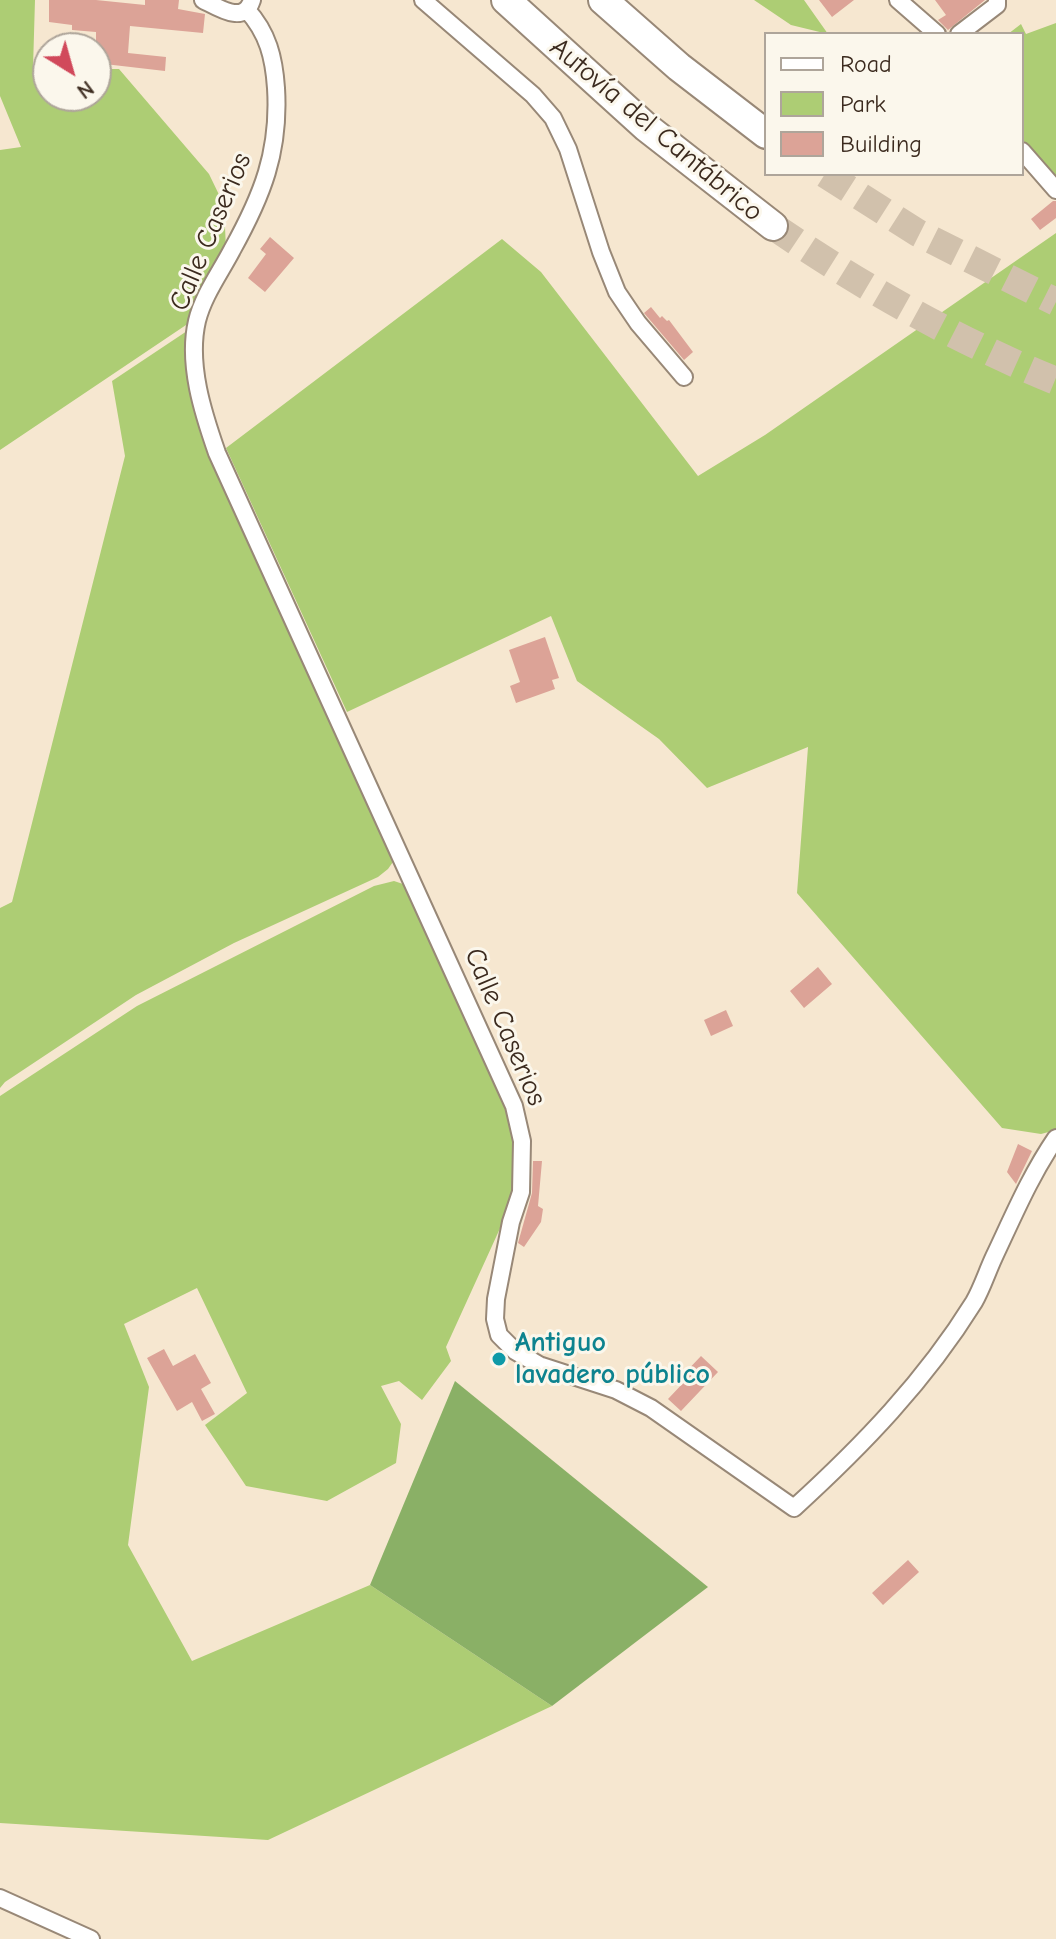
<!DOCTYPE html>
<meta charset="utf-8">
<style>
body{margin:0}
#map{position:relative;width:1056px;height:1939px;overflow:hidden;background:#f6e7d0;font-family:"Comic Neue",sans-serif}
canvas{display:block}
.legend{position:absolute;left:764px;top:32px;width:260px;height:144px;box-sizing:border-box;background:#fbf7ec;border:2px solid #aea59a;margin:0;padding:10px 14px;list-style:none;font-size:24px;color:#3b2a1e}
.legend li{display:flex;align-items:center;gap:16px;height:40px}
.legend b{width:40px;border:2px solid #aea59a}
.north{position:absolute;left:32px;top:32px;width:80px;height:80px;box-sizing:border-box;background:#fbf7ec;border:2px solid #aea59a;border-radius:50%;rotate:143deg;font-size:22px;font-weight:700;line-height:32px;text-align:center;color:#3b2a1e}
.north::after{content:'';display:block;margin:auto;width:28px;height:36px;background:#d1495b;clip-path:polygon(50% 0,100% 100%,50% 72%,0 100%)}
</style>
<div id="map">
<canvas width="1056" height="1939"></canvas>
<ul class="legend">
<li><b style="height:10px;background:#fff"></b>Road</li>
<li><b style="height:22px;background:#adcd74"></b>Park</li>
<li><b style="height:22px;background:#dca397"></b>Building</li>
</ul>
<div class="north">N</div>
</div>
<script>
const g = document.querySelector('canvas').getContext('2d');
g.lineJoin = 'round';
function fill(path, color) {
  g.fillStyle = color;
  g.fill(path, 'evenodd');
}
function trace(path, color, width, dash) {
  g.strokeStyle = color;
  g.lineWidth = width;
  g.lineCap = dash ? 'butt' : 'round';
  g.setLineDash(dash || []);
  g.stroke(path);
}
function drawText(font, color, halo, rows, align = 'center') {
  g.font = font + ' "Comic Neue",sans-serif';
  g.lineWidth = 6;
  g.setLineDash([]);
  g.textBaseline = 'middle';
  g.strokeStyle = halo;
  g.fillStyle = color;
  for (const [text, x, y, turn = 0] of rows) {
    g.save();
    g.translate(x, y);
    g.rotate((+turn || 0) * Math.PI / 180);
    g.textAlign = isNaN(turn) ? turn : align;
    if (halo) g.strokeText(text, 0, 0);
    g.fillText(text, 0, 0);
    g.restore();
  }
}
const green = new Path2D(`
 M0 0H35L33 68H48V96H96V69H119L209 174 224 205 226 249 189 323 0 450V150L21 147 0 96Z
 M754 0H804L828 34 791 25Z
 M1056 23V178L1022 139V34H1008L1021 24 1026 34Z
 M1056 233V1130L1041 1134 1002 1128 797 893 808 747 707 788 659 739 577 681 551 616 347 712 226 448 502 239 541 272 698 476 765 435Z
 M187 331 196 405 211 462 275 592 395 859 388 869 378 877 234 943 136 995 5 1082 0 1088V908L12 902 125 456 112 381Z
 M394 881 406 885 511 1112 517 1160 512 1202 446 1347 451 1361 422 1400 399 1381 381 1386 401 1424 396 1463 327 1501 246 1486 205 1425 247 1393 197 1288 124 1324 149 1387 128 1545 192 1661 370 1585 552 1706 268 1840 0 1823V1096L137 1006 374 886Z`);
const forest = new Path2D(`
 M455 1381 708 1587 552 1706 370 1585Z`);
const building = new Path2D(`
 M49 0H96L145 5V0H179L178 9 205 14 203 33 130 26 128 53 166 57 165 71 96 63V32L72 30V25L49 22Z
 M819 0H854L832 17Z
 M935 0H985L948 30 938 20 946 15Z
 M1053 201H1056V218L1040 230 1031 219Z
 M270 237 294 258 265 292 248 278 266 254 260 249Z
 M651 307 660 318 662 316 667 321 669 320 693 352 684 360 644 313Z
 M545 637 559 678 552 680 555 689 516 703 510 686 520 682 509 650Z
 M818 967 832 984 804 1008 790 991Z
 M726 1010 733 1026 711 1036 704 1020Z
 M1018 1144 1032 1151 1016 1184 1007 1172Z
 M533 1161H542L538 1206 543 1209 541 1222 524 1247 518 1243 532 1193Z
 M164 1349 173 1366 195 1354 211 1383 201 1389 215 1414 202 1421 192 1402 177 1411 147 1358Z
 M701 1356 718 1372 681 1411 668 1399 685 1381 681 1377Z
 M908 1560 919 1572 883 1605 872 1593Z`);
const motorwayTunnel = new Path2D(`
 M825 174 918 233 1056 302
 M773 226C862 287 956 340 1056 381`);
const minor = new Path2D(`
 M203 0C219 8 244 25 252 0
 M423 0 533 95 553 118 568 149 601 252 617 292 638 323 684 377
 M898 0 937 34
 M247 10C268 33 274 58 276 88 280 152 262 196 232 250 220 273 203 296 197 321 187 364 203 413 217 453L514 1106 522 1141 521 1192 511 1222 496 1299 495 1319 499 1335 515 1351 539 1365 616 1390 651 1408 794 1508C862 1446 925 1381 974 1302 982 1288 987 1272 994 1257 1013 1217 1030 1176 1056 1138
 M959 34 997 5V0
 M1022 151 1056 190
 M0 1898 91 1939`);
const motorway = new Path2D(`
 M506 0 646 127 773 226
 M603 0 679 67 766 134`);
const markers = [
 [499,1359,8,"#0f9aa8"]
];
const streetNames = [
 ["Autovía del Cantábrico",656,130,40],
 ["Calle Caserios",211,232,-67],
 ["Calle Caserios",505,1027,67]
];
const cultureNames = [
 ["Antiguo",515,1343],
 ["lavadero público",515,1375]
];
fill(green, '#adcd74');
fill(forest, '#8ab066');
fill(building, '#dca397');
trace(motorwayTunnel, '#d1c1ac', 28, [28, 14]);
trace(minor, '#988877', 20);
trace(motorway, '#988877', 32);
trace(minor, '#fff', 16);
trace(motorway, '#fff', 28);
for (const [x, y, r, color] of markers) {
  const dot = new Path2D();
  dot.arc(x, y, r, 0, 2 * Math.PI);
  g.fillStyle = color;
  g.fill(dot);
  trace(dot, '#fbf7ec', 3);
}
drawText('28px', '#3b2a1e', '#fbf7ec', streetNames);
drawText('bold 28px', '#0d838f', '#fbf7ec', cultureNames, 'left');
</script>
